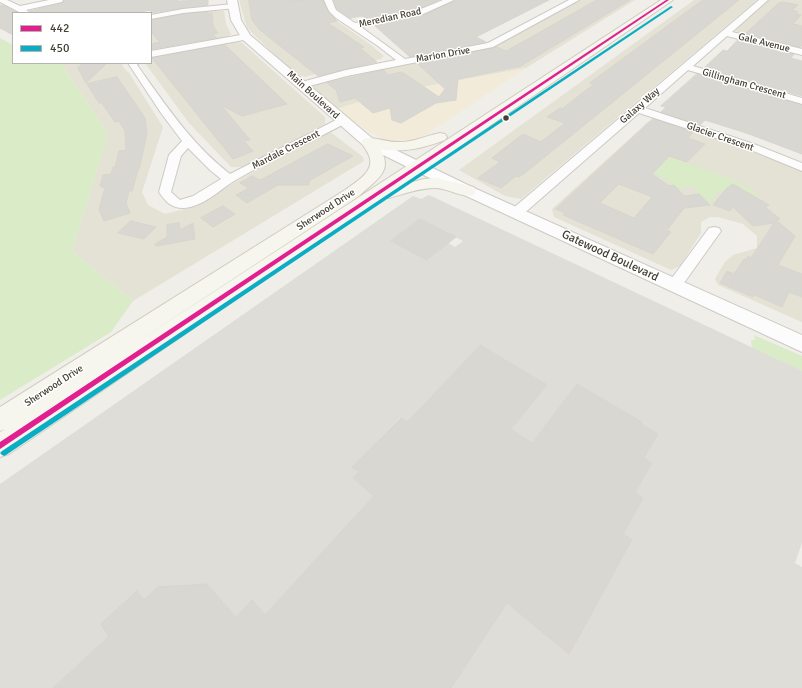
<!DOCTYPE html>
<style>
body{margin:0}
#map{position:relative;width:802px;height:688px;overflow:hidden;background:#f0eee8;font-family:Signika,sans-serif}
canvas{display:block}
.legend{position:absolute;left:12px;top:12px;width:140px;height:52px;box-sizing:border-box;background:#fff;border:1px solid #b5b3ae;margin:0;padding:5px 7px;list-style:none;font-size:12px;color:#454034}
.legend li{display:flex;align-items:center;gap:8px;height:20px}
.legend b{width:20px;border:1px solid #b5b3ae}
</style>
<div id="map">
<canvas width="802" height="688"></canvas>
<ul class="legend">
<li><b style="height:5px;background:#e11f8f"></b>442</li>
<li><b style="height:5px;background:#0badc4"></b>450</li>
</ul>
</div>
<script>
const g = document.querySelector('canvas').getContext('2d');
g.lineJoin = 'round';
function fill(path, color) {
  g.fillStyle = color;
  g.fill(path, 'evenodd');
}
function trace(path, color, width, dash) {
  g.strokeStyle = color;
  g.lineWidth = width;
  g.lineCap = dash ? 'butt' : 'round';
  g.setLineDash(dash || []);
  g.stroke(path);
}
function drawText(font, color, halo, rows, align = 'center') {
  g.font = font + ' Signika,sans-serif';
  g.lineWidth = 3;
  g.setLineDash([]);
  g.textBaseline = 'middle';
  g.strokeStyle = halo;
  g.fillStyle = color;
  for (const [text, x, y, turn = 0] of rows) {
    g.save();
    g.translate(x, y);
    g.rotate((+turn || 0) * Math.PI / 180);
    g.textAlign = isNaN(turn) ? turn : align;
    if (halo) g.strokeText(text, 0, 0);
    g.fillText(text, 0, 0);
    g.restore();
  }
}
const residential = new Path2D(`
 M239 0H321L327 14 371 45 384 56 381 59 341 67 305 77 294 73 247 28Z
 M579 0H635L526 68 386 94 336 109 313 87 315 84 345 76 488 48 507 40Z
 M694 0H757L521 199 505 196 459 170Z
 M769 0H802V49L741 35 736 31 739 26Z
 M216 10 224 11 226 24 231 34 226 38 151 51V20L178 14Z
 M237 42 242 43 325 117V124L242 167H231L189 123 145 63H151V59L155 56Z
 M61 63H122L123 67 129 73 163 127 142 192 148 205 165 214 185 209 329 131 363 157 364 161 133 301 72 251 108 134Z
 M659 120 742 148 802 171V322L718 285 715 279 724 263 733 255 757 248V236L743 224 718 217H710L701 222V233L680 266 671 270 554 217 552 209 649 121Z`);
const commercial = new Path2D(`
 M526 68 423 137 403 144 391 142 369 132 336 109 386 94Z`);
const green = new Path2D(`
 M0 38 13 45V63H61L108 134 72 251 133 301 111 332 0 400Z
 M670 157 730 178 758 193 744 199 719 190 710 204 693 186 680 189 654 173Z
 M754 335 802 356V373L752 349 751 340H755Z`);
const parking = new Path2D(`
 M429 195 802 371V543L795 563 802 567V688H451L507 603 569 653 632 541 623 534 643 498 635 492 652 463 644 458 658 434 641 424 642 422 577 384 532 443 511 429 547 385 482 345 407 422 400 418 353 466 359 472 353 478 375 496 265 615 252 601 236 617 207 584 144 600 137 591 109 636 53 688H0V484L413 196 421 199ZM420 219 463 241 455 247 448 243 428 260 391 241Z`);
const building = new Path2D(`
 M64 0H177L178 1 208 0V5L183 8 151 13V10L134 13H32L30 11 62 3Z
 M249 0H272L273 1 323 0 328 12 337 21 328 23 364 47 360 48 377 62 318 76 260 30 252 20Z
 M334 0H439L416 10 367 19 362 16 350 18 337 9Z
 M455 0H549L476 37 486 42 410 57 375 26 422 16Z
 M597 0H630L521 66 458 79 456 100 436 103 401 123 392 120 390 108 373 113 355 98 340 102 336 90 327 83 384 70 388 75 402 72 439 97 445 89 418 64 497 47 506 51Z
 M703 0H739L525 173 519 177 516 176 501 188 478 178 500 162 492 158 523 134 541 142 565 123 547 117 560 108 562 109 594 84 590 83Z
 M783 2 798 5 792 10 798 12 796 14 801 15 793 24 802 26V45L800 47 745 34 779 3Z
 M3 5 18 13H13V35L0 28V6Z
 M208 12V14L212 13 213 26 218 33 212 34 217 38 151 49V44L160 42 151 32V20L183 14Z
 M738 40 794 54 791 58 802 61V96L704 68 723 50 727 51Z
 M225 45 287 104 242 116 221 105 250 140 244 141 253 151 233 159 152 58Z
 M83 63H107L86 83 78 68Z
 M697 74 802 105V154L749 134 705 120 700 125 661 112 666 107 661 106Z
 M117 77 145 118 147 134 139 169 138 170 132 191H129L126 203 130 213 104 221 99 209 105 188 100 186 103 175 111 174 113 167H115L119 151 126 150 125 131 119 121 115 122 102 103H99L87 84Z
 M653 119 693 132 688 138 705 144 687 162 669 156 652 174 669 186 674 185 684 196 699 194 710 205 684 208 667 230 671 232 653 254 563 215 565 213 556 209ZM619 184 652 197 634 218 600 203Z
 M328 144 353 156 309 181V185H278L247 203 236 195 249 188 240 183 252 176 260 180Z
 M733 184 769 205 765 207 780 219 776 220 795 236 778 265 802 274V297L789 292 782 307 755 295 753 297 720 283 727 271 734 274 744 259 746 260 748 256 751 258 774 223 753 226 733 207 730 211 713 205 726 189Z
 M223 206 235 214 213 227 201 218Z
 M420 219 456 237 427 260 391 241Z
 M131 221 156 227 144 239 118 233Z
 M179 223 180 230 193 223 195 239 156 246 155 244 167 237V225Z
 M481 345 547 385 511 429 532 443 577 384 642 422 641 424 658 434 644 458 652 463 635 492 643 498 623 534 632 540 569 654 507 603 451 688H53L109 636 101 624 137 591 144 600 158 587 207 584 236 617 252 600 265 615 374 496 353 478 359 472 352 467 401 418 407 422Z`);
const minor = new Path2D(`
 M0 0H7L20 6 49 0H63L62 2 26 10 31 13H21L0 2Z
 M324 0H332L336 10 355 23 416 11 443 0H454L421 15 361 27 405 59 488 43 569 0H579L493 47 347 76 302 88 298 87 297 85 298 83 346 70 396 60 378 46 336 18 329 11Z
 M759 0H768L732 32 802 49V55L727 36 693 66 802 98V104L688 70 645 108 754 144 802 163V171L746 148 639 113 521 216H511L509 213 511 210Z
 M233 4H236V8L183 13 151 19V15L183 9Z
 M246 34 250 37 249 39 151 57V51Z
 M128 63H139L137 65C165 104 191 144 230 174L338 119 342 118 347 121 346 123C309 143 270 160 234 181 218 191 203 207 183 208 171 208 165 201 159 192L169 155 182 141 161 113ZM188 148 210 170 221 179 193 196 180 200 171 192 181 156Z
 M714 227 719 228 721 231 679 290 674 291 669 290 666 286 669 282 709 228Z`);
const tertiary = new Path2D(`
 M227 0H237L241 20 250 35 373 139 474 188 802 335V352L462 194 363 145 242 39 231 20Z`);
const secondary = new Path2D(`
 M661 0H673L405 184 424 179 436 178 474 187 476 191 474 195C461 198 448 188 435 188 419 188 404 194 389 198L386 197 9 454 0 457V432L5 429 0 431V407L345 190C354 183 373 173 370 159 369 153 364 147 361 142L363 139C373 136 386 142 397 142 412 143 425 136 440 133L445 134 447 137 445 140C423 148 404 153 380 149 395 172 373 182 359 196L137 342Z`);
const bus1 = new Path2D(`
 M666 0H669L0 449V442Z`);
const bus2 = new Path2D(`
 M671 6 673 7 6 455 4 456 2 455 0 453 2 451Z`);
const markers = [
 [506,118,3.5,"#454034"]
];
const farStreetnames = [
 ["Meredian Road",390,18,-12],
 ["Gale Avenue",764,43,14],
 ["Marion Drive",443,55,-10],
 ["Gillingham Crescent",744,84,16],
 ["Main Boulevard",313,95,42],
 ["Galaxy Way",640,106,-41],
 ["Glacier Crescent",720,137,19],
 ["Mardale Crescent",286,150,-27],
 ["Sherwood Drive",326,210,-33],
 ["Sherwood Drive",54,386,-33]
];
const streetNames = [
 ["Gatewood Boulevard",610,256,25]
];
fill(residential, '#e4e1d5');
fill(commercial, '#f3ebda');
fill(green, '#d9ebc7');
fill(parking, '#dfddd8');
fill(building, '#d9d7d1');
trace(building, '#d8d5ce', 1);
trace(minor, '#cccac4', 2);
trace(tertiary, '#cccac4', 2);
trace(secondary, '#cfccbf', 2);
fill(minor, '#fdfcfc');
fill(tertiary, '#fdfcfc');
fill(secondary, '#f6f5ee');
fill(bus1, '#e11f8f');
fill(bus2, '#0badc4');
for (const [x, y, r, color] of markers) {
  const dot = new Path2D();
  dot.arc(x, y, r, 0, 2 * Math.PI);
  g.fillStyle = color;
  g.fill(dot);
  trace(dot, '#fff', 1.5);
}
drawText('10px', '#454034', '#fff', farStreetnames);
drawText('12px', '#454034', '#fff', streetNames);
</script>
